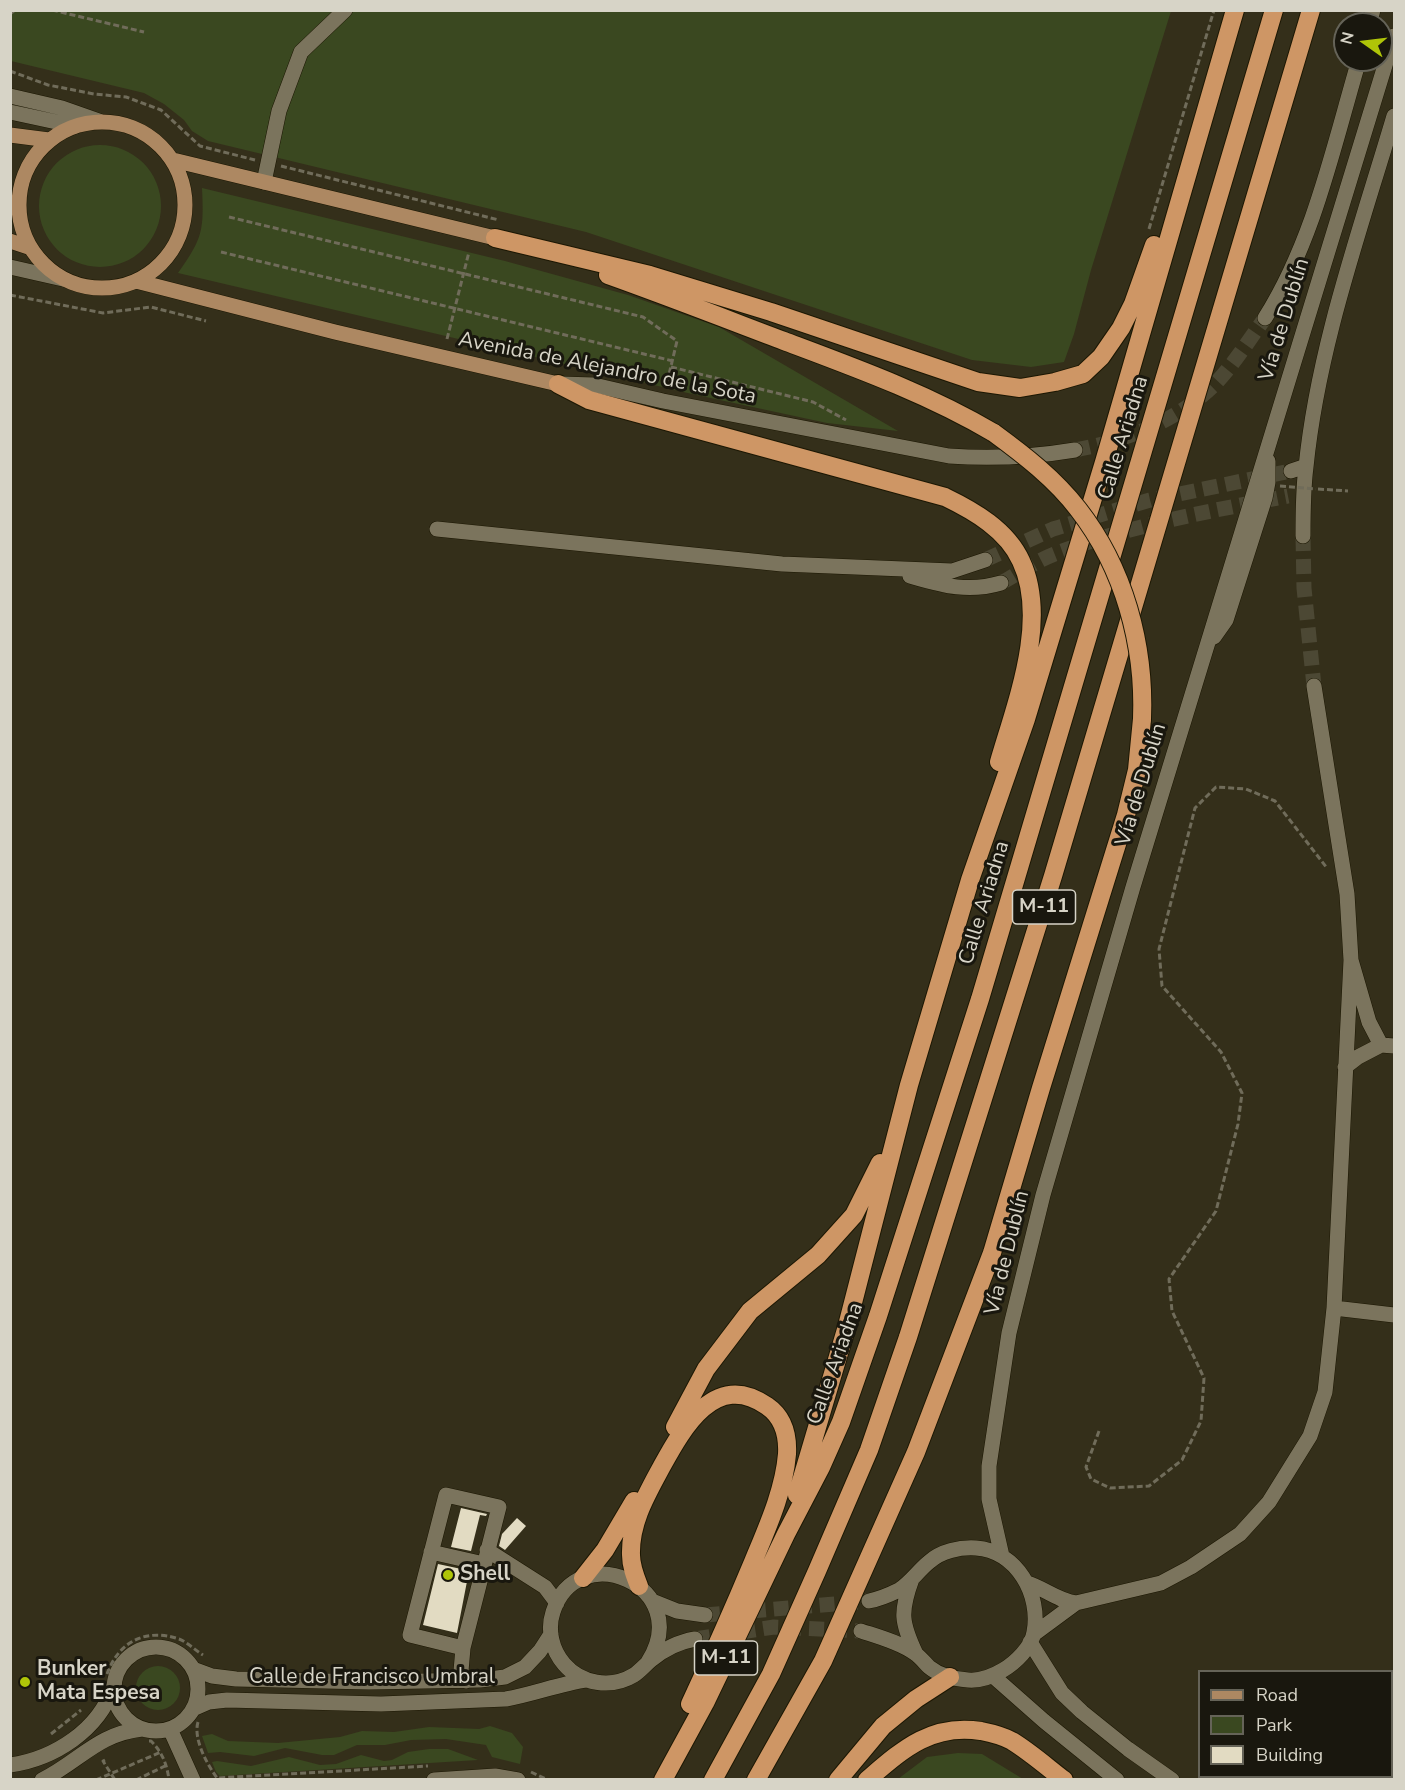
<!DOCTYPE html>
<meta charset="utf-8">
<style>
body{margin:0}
#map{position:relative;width:1405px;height:1790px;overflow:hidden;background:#342f1a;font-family:"Nunito Sans",sans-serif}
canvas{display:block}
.frame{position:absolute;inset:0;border:12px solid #d7d4c7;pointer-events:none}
.legend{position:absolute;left:1198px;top:1670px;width:195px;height:108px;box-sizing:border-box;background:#19170e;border:2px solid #656358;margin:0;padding:8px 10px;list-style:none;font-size:18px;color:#d7d4c7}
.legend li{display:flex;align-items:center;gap:12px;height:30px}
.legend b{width:30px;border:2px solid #656358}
.north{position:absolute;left:1333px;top:12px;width:60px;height:60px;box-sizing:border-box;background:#19170e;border:2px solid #656358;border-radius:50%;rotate:284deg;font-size:16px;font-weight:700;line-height:24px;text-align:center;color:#d7d4c7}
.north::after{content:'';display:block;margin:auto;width:21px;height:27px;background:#afc508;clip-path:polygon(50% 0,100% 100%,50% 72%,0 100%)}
</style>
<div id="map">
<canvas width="1405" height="1790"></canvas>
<div class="frame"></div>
<ul class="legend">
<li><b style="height:8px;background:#ad8862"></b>Road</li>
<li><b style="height:16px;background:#3a4820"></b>Park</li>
<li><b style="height:16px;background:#e2dbc2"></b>Building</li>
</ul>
<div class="north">N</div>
</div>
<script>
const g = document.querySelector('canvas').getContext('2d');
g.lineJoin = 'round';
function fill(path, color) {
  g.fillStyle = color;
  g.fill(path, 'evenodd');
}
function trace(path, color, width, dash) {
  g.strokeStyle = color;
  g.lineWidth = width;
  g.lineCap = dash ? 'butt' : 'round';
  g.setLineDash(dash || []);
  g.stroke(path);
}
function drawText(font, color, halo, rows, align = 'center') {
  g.font = font + ' "Nunito Sans",sans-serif';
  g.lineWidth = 6;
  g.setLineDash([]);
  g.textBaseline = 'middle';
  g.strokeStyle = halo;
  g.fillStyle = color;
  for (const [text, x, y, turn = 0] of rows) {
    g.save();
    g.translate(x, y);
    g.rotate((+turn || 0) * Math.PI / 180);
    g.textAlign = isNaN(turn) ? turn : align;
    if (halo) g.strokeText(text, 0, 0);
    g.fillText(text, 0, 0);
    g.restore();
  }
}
const green = new Path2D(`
 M11 10 1171 11 1091 270 1074 334 1064 362 1031 367 972 360 586 232 208 141 192 131 184 120 164 104 144 93 11 61Z
 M39 206a61 61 0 1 1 122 0a61 61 0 1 1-122 0Z
 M202 188 505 261 628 295 719 327 898 431 827 423 692 394 178 273C203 238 204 230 202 188Z
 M136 1688a22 22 0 1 1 44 0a22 22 0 1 1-44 0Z
 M490 1726 512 1733 523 1747 520 1764 492 1757 486 1745 446 1739 411 1740 385 1745H357L334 1755H322L285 1748 254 1756 220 1752 208 1753 202 1736 212 1734 228 1741 278 1743 340 1737 362 1731 394 1732 429 1727 479 1729Z
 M429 1749H448L478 1760 220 1776 216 1772 212 1762 217 1761 251 1766 289 1757 320 1765 336 1764 361 1755 384 1761 392 1760 408 1752Z
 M958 1753 982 1754 1023 1779H898L927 1757Z`);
const building = new Path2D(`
 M461 1508 487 1514 486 1516 480 1515 471 1551 451 1547Z
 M517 1518 526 1526 505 1550 499 1546 502 1534Z
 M438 1564 466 1570 465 1575 469 1571 457 1633 423 1625Z`);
const minorTunnel = new Path2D(`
 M1075 450C1125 441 1178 421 1215 384 1234 364 1249 340 1265 318
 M1303 536 1304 588 1314 686
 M985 560 1053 529 1150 500 1291 471
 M1001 583C1019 573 1038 560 1057 553 1132 525 1210 511 1288 496
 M705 1615 869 1601
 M695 1639 774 1627 861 1631`);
const path = new Path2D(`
 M52 10 144 32
 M10 14 15 10
 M10 71 48 85 94 94 126 97 161 110 200 146 255 160
 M281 166 499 220
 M229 217 643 317 677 341 666 387
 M1149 229 1214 10
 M221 252 673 361
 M10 295 103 313 151 307 206 321
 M447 339 469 252
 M671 367 813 402 846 420
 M1318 489 1348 491
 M1099 1431 1086 1467 1091 1479 1110 1488 1149 1486 1182 1460 1201 1421 1204 1378 1172 1311 1169 1279 1216 1211 1238 1124 1242 1093 1221 1052 1162 986 1159 949 1195 808 1216 787 1246 789 1275 801 1327 868
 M107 1674C119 1641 146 1628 179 1639 187 1642 195 1650 203 1655
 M198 1722C193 1739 207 1764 217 1778L428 1766
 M51 1734 81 1710
 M149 1741H151C162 1752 167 1764 169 1780
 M105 1760 103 1761 115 1780
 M531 1772 548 1780
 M96 1780 161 1752
 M136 1780 167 1765`);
const minor = new Path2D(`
 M1369 24 1373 10
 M10 96 62 108 99 121
 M10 112 75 126
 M264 182 279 111 301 52 345 10
 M10 267 63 279
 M1265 318C1314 240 1333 148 1359 60
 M561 384 594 385 663 401 949 456C992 459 1033 457 1075 450
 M1291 471 1306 466
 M437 529 782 564 952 571 985 560
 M1303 536C1303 513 1303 490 1306 467 1318 347 1360 231 1394 116
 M910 576C942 585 967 593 1001 583
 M1214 637 1226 620 1265 498 1268 482V461
 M1314 686 1347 894 1351 960 1369 1022 1381 1045 1394 1046
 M1345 1067 1358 1057 1381 1045
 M1334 1308 1394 1315
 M487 1550 545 1587 557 1603
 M431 1552 484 1564
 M1002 1556 989 1499V1466L1009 1333 1043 1195 1133 887 1394 36
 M912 1579C900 1612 901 1622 916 1654
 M1027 1583C1044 1588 1058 1601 1076 1603L1161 1583 1191 1567 1240 1534 1269 1502 1310 1436 1325 1392 1334 1308 1351 960
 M652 1601 677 1611 705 1615
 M861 1631C879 1637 901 1643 916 1654 921 1658 925 1663 929 1667 940 1676 954 1679 968 1680 980 1681 993 1676 1003 1670 1015 1663 1032 1647 1034 1632 1041 1595 1017 1551 976 1548 960 1547 941 1551 929 1562 918 1571 911 1582 899 1590 889 1595 879 1599 869 1601
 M1034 1634 1076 1603
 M1030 1642 1062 1693 1082 1712 1128 1749 1172 1780
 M114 1689a42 42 0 1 1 84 0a42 42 0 1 1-84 0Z
 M463 1648 410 1635 446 1495 499 1507 463 1648 461 1671 466 1681
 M648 1662C696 1586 577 1536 553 1612 547 1630 552 1650 564 1664 581 1684 611 1689 634 1675 640 1671 645 1665 651 1660 664 1649 678 1642 695 1639
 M193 1669 212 1676 236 1679 369 1682 480 1680 505 1677 525 1667 540 1651 551 1634
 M993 1676 1044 1721 1117 1780
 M193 1709 209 1702 227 1700 381 1704 506 1699C534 1694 559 1684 586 1680
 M170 1729 193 1780
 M10 1765C54 1759 99 1730 113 1687
 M42 1780C80 1761 97 1734 142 1729
 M434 1780 495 1776 518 1780`);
const major = new Path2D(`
 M19 205a83 83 0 1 1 166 0a83 83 0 1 1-166 0Z
 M10 135 49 140
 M173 160 495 238
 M10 241 31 248
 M136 281 335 332 558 384`);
const highway = new Path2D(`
 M495 238 650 275 771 312 978 382 1020 388 1055 382 1083 374 1101 357 1121 328 1133 304 1154 245
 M608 275C667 296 726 319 784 341 856 368 928 394 994 433
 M558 384 589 400 945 497C974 511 1007 530 1021 561 1049 620 1016 703 999 762
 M675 1427 706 1369 750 1311 818 1255 854 1215 880 1163
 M797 1495 847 1326 909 1085 970 880 1026 719 1104 462 1235 10
 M583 1578 605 1550 634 1501
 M639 1586C635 1576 631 1566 631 1555 630 1522 647 1494 662 1466 683 1428 715 1370 767 1406 783 1417 788 1435 787 1454 784 1491 767 1528 753 1562 733 1610 712 1657 690 1704
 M663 1780 705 1703 786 1534 821 1467 841 1422 878 1316 980 999 1274 10
 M713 1780 771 1674 817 1571 869 1450 908 1337 1053 876 1311 10
 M756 1780 823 1661 916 1452 992 1253 1041 1088 1126 815 1137 770 1142 719
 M838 1780 883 1726 916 1699 950 1677
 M867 1780C902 1750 931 1723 981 1731 991 1733 1003 1736 1012 1741 1030 1752 1047 1767 1064 1780`);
const pathBridge = new Path2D(`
 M1280 486 1316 489`);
const highwayBridge = new Path2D(`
 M994 433C1024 455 1055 479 1078 509 1124 568 1145 645 1142 719`);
const markers = [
 [448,1575,6,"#afc508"],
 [25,1682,6,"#afc508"]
];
const shields = [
 [1044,907,63],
 [726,1658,63]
];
const shieldNames = [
 ["M-11",1044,907],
 ["M-11",726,1658]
];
const streetNames = [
 ["Vía de Dublín",1285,320,-73],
 ["Avenida de Alejandro de la Sota",607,369,11],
 ["Calle Ariadna",1124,438,-73],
 ["Vía de Dublín",1142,785,-73],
 ["Calle Ariadna",985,903,-73],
 ["Vía de Dublín",1008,1253,-76],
 ["Calle Ariadna",836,1364,-70],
 ["Calle de Francisco Umbral",372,1678]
];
const poiNames = [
 ["Shell",460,1575],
 ["Bunker",37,1670],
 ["Mata Espesa",37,1694]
];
fill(green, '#3a4820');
fill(building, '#e2dbc2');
trace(minorTunnel, '#4c4834', 15, [15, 8]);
trace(minor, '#1c1703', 16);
trace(major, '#1c1703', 16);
trace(highway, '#1c1703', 20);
trace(path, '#706c5a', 3, [6, 3]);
trace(minor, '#7b745d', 15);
trace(major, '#ad8862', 15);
trace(highway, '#ce9665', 18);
trace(highwayBridge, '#1c1703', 20, []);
trace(pathBridge, '#706c5a', 3, [6, 3]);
trace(highwayBridge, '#ce9665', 18);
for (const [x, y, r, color] of markers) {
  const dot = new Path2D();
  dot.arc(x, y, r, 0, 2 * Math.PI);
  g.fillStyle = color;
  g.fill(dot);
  trace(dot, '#19170e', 2);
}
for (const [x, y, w] of shields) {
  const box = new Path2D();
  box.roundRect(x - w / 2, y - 17, w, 34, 4.5);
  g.fillStyle = '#19170e';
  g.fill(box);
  trace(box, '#d7d4c7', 1.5);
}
drawText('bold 20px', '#d7d4c7', null, shieldNames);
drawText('21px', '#d7d4c7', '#19170e', streetNames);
drawText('bold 21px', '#d7d4c7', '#19170e', poiNames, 'left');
</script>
